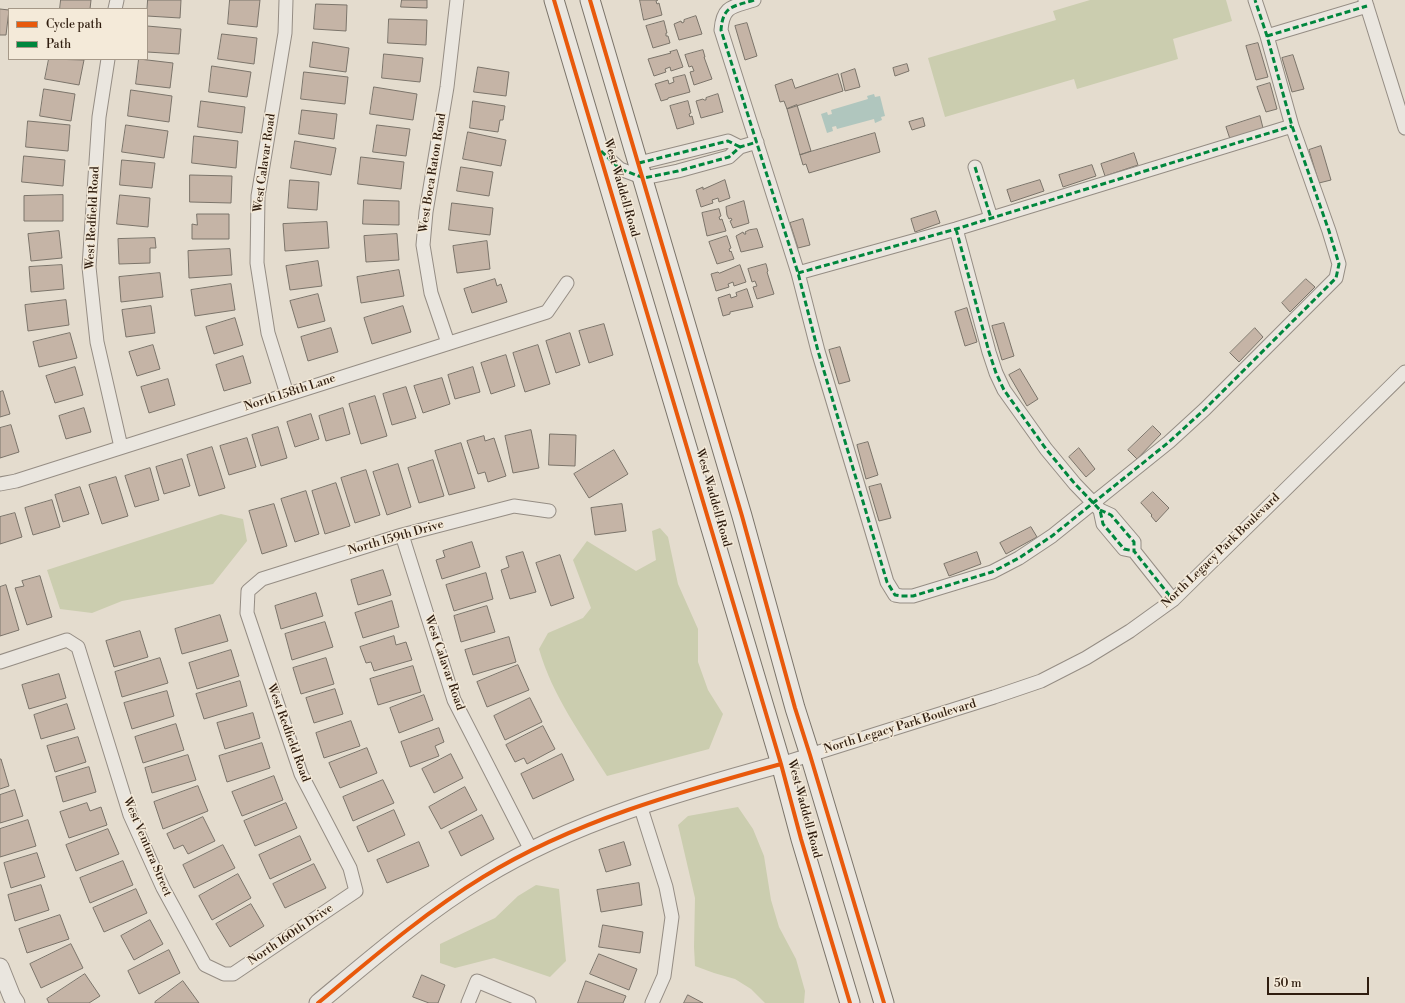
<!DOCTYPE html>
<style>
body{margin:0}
#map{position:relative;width:1405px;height:1003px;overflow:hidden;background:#e4dcce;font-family:"Libre Bodoni",serif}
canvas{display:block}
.legend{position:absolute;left:8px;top:8px;width:140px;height:52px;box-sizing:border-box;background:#f4ead9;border:1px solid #a59888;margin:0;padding:5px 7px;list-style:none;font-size:12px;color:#2f1d0f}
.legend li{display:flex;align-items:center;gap:8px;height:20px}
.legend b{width:20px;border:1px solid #a59888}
.scale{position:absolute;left:1267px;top:977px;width:102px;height:18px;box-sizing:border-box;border:2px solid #2f1d0f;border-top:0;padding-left:5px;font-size:12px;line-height:14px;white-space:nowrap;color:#2f1d0f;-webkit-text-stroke:3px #f4ead9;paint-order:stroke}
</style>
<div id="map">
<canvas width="1405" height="1003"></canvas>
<ul class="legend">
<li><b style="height:5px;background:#e8590c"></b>Cycle path</li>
<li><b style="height:5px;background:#00873e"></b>Path</li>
</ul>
<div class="scale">50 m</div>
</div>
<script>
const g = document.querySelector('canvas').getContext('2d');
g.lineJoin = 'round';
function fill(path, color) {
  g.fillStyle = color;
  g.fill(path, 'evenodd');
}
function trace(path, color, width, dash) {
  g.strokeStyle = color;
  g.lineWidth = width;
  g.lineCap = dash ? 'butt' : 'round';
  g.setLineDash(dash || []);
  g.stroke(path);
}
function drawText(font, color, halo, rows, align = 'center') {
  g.font = font + ' "Libre Bodoni",serif';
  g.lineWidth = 3;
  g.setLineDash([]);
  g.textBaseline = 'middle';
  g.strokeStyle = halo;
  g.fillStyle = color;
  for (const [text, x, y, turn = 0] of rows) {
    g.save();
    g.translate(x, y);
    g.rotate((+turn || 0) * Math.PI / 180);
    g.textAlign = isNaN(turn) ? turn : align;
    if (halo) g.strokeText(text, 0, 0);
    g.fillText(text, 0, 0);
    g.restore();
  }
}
const green = new Path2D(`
 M1090 0H1226L1232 21 1173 39 1178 59 1077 89 1074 79 945 117 928 58 1056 20 1053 11Z
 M221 514 243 519 247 541 213 584 122 601 92 613 60 609 47 570Z
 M660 528 668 537 678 584 698 629V662L708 690 723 714 709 749 607 776C582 736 552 695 539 649L548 633 583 618 591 608 573 560 587 541 636 571 656 560 652 531Z
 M738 807 753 829 764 856 771 900 779 927 796 959 805 991 804 1003H765L751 989 735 979 714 973 695 966 694 947 695 898 678 825 688 816Z
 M536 885 559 889 566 961 550 977 494 958 455 968 440 963V944L495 918 518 896Z`);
const water = new Path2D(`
 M874 94 875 97 880 96 885 116 881 117 882 120 875 123 874 119 837 129 836 126 832 127 833 131 827 133 821 114 827 112 828 115 832 114 831 110 868 99 867 96Z`);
const building = new Path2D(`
 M61 0H91L90 9H60Z
 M148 0H181L180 18 147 16Z
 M230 0H260L257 27 228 24Z
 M402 0H427V8L401 7Z
 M640 0H658L656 1 657 4 659 3 662 15 644 20Z
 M316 4 347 5 346 31 314 29Z
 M0 9 9 10 6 35H0Z
 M696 16 702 34 679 40 674 24 681 21 682 23 684 22V20Z
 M389 19 427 20 426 45 388 43Z
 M664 21 667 33H666V36H668L670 43 653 48 646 26Z
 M747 23 757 56 745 60 735 26Z
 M147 26 181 29 179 54 147 52Z
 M222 34 257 38 254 64 218 59Z
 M313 42 349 48 346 72 310 67Z
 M1258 43 1268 77 1256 80 1246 46Z
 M677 50 683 67 671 71 670 67 665 69 666 72 654 76 648 59 671 53 670 52Z
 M703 50 705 57H704L712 79 694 85 690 72 694 71 692 66 689 67 685 55Z
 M384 54 423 58 420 82 382 78Z
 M1293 55 1304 89 1292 92 1282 58Z
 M49 59 84 60 79 85 45 79Z
 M139 59 173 63 170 88 136 84Z
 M907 64 909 71 895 76 893 68Z
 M212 66 251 72 247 97 209 92Z
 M478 67 509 72 506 96 474 92Z
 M855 69 860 87 845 91 841 74Z
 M304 72 348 77 345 104 301 99Z
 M838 74 843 91 787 109 784 101 780 102 775 85 792 79 795 88Z
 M685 75 690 92 668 98V99L661 101 655 84 668 80 669 84 674 82 673 78Z
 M1270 83 1277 109 1266 112 1257 87Z
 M374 87 417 94 413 120 370 114Z
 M44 89 75 94 71 121 40 116Z
 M131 90 172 96 169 122 128 116Z
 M718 94 723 112 701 118 696 101 703 99 704 100H706V98Z
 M201 101 245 107 242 133 198 127Z
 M473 101 505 106 503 120H500L498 132 470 128Z
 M688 101 691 113 689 114 690 117 692 116 694 124 677 129 670 106Z
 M797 105 811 151 800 155 787 109Z
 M302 110 337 114 334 139 299 134Z
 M1260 116 1263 128 1230 139 1226 127Z
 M923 118 925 126 912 130 909 122Z
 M28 121 70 125 68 151 26 147Z
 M126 125 168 131 164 158 122 152Z
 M377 125 410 129 406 156 373 152Z
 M468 132 506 140 501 166 463 159Z
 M875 133 880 152 809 173 806 164 803 165 800 155Z
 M194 136 238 141 236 168 192 163Z
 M295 141 336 148 331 175 291 168Z
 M1321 146 1331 180 1319 183 1309 150Z
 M1134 153 1138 165 1105 176 1101 164Z
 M24 156 65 160 63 186 22 182Z
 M361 157 404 162 401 189 358 184Z
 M122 160 155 163 152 188 120 185Z
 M1092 165 1096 176 1063 187 1059 175Z
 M461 167 493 172 489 196 457 191Z
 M190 175 232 176 231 203 190 202Z
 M290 180 319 182 317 210 288 208Z
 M725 180 730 198 719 202 718 198 712 200 713 203 701 207 696 190 703 187V189Z
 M1040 180 1044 191 1011 202 1007 190Z
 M63 195V221H24V196Z
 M120 195 150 198 148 227 117 224Z
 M364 200 399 201V225L363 224Z
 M744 201 749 223 733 228 730 221 732 220 731 218 729 219 727 215 726 207Z
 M452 203 493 208 490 235 449 230Z
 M719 209 721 216 719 217 720 220 722 219 726 231 707 236 702 213Z
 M936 211 940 223 915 232 911 219Z
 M197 214H229V239H192V224L197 225Z
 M803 219 810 245 798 248 790 223Z
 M327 222 329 248 285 251 283 224Z
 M757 229 763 247 741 252 736 236 743 232 744 234H746L745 232 749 230Z
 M59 231 62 258 31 261 28 234Z
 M397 234 399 260 366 262 364 236Z
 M727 236 731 248 729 249 730 252 731 251 734 259 717 264 709 242Z
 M155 238 156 248H150V263L119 264 118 239Z
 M487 241 490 269 457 273 453 246Z
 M230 249 232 275 189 278 188 251Z
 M318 261 322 286 290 290 286 266Z
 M766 264 768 271 767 272 774 294 757 299 753 287 757 286 755 281 752 282 748 269Z
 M62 265 64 289 31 292 29 267Z
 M740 265 746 282 734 286 733 282 728 284 729 287 716 291 711 274 718 272 719 273Z
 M399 270 404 296 361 303 357 277Z
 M160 273 163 297 121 302 119 277Z
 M495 279 497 286 501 284 507 302 472 313 464 289Z
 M1306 279 1315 287 1290 312 1282 303Z
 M231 284 235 310 195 316 191 290Z
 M747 289 753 307 730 312V314L723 316 718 298 730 294 731 298 737 296 736 293Z
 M318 294 325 321 298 328 290 301Z
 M66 300 69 325 28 331 25 305Z
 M151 306 155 333 126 337 122 310Z
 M403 306 411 332 372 344 364 318Z
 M967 308 977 342 965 346 955 312Z
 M235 318 243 345 214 354 206 327Z
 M1004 323 1014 356 1002 360 992 326Z
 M604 324 613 355 589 363 579 331Z
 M331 328 338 352 308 361 301 337Z
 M1255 328 1263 337 1239 362 1230 353Z
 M70 333 77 358 39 367 33 342Z
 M570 333 580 365 556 373 546 341Z
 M153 345 160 369 137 376 129 352Z
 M538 345 550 384 525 392 513 353Z
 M840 347 850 381 839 384 829 350Z
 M506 355 515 386 491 394 481 363Z
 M243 356 251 383 224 391 216 365Z
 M75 367 83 395 55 403 46 376Z
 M473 367 480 392 455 399 448 375Z
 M1020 369 1038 399 1027 406 1009 375Z
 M442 378 450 404 423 413 414 386Z
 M168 379 175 405 149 413 141 387Z
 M406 387 416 418 392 425 383 394Z
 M3 391 10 414 0 417V392Z
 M375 396 387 436 361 444 349 404Z
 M84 408 91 432 66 439 59 416Z
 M343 408 350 434 326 441 319 416Z
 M311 414 319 439 295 447 287 422Z
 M11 425 19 452 0 458V428Z
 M1153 426 1161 434 1137 459 1128 450Z
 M278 427 287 458 261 466 252 435Z
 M531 430 539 468 513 473 505 436Z
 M550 434 576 435 575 466 549 465Z
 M484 436 485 441 494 438 506 476 488 482 485 472 478 474 467 441Z
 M247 438 256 467 229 475 220 446Z
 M868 442 878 475 866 479 857 445Z
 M461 443 475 488 449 495 435 451Z
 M212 447 225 488 199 496 187 455Z
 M1079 448 1095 469 1086 477 1069 457Z
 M614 450 628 474 589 498 574 474Z
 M182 459 190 486 164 494 156 467Z
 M433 460 444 496 419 503 408 468Z
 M398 464 411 507 387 515 373 472Z
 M150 468 159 500 135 507 125 476Z
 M366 470 380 515 355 523 341 478Z
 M116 477 128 516 102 524 89 485Z
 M336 483 350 526 325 534 312 491Z
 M881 484 891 518 879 521 869 487Z
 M80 487 89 514 63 522 55 495Z
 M306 491 319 534 295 542 281 499Z
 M1153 492 1169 508 1156 522 1151 516 1152 515 1141 503Z
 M52 500 60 527 33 535 25 508Z
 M274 504 287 546 262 554 249 511Z
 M622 504 626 531 595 535 591 508Z
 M15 513 22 537 0 544V517Z
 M1031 527 1037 537 1006 554 1000 543Z
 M472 542 480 567 442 579 436 560 445 557 443 551Z
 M523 552 536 592 510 599 501 570 509 567 506 557Z
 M977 552 981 564 949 576 944 564Z
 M560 555 574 598 551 606 536 563Z
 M383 570 391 595 358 605 351 580Z
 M486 573 493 599 454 611 446 585Z
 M40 576 52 617 27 625 15 588 24 586 22 581Z
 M6 585 19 630 0 636V587Z
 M316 593 323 616 281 629 275 606Z
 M392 601 399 627 363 638 355 613Z
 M487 606 495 632 461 642 454 616Z
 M220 615 228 641 182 654 175 629Z
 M325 622 333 647 292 660 285 634Z
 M140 631 148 657 114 667 106 641Z
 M394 636 396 645 406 642 412 660 374 671 371 662 366 663 360 647Z
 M509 637 516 662 473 675 465 650Z
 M231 650 239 676 197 689 189 663Z
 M160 658 168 683 122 697 115 672Z
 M326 658 334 684 301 694 293 668Z
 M518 665 529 690 487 707 477 682Z
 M413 666 421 692 378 705 370 679Z
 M59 674 66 698 29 709 22 685Z
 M240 681 247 706 204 719 196 694Z
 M335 689 343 714 314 723 306 698Z
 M167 691 174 716 132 729 124 703Z
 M424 695 433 720 399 733 390 708Z
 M530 698 542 722 505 740 494 716Z
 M67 704 75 729 41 739 34 715Z
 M253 713 260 738 225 749 217 723Z
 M351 721 360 746 324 758 316 733Z
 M176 724 184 750 143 763 135 737Z
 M543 726 555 749 527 764 524 758 515 762 506 745Z
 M439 728 444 742 435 746 439 756 410 767 401 742Z
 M78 737 86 762 55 772 47 746Z
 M262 743 270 768 227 782 219 756Z
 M367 748 377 773 340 788 329 763Z
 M451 754 463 778 434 793 422 769Z
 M562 754 574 780 533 799 521 774Z
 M188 755 196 780 152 793 145 768Z
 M0 759H1L9 786 0 789Z
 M89 767 96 792 63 802 56 777Z
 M274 776 283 800 242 816 232 792Z
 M383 780 394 803 353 821 343 797Z
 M198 786 208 811 163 829 154 802Z
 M465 787 477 810 441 829 429 807Z
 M15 790 23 816 0 823V795Z
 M87 803 90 811 101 807 107 825 69 838 60 812Z
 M286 803 297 828 255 846 244 821Z
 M394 810 405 835 368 852 357 827Z
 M482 815 494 839 461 856 449 832Z
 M203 817 215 841 188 854 183 845 174 849 167 834Z
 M28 820 36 846 0 857V829Z
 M108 829 119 854 76 871 66 845Z
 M300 836 311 860 270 879 259 855Z
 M419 842 429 866 387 883 377 860Z
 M624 842 631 865 606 872 599 850Z
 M223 845 235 868 194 888 183 865Z
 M37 853 45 877 11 888 4 863Z
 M123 861 133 885 90 903 80 878Z
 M314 864 326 888 285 908 273 884Z
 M238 874 251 898 212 920 199 896Z
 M639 883 642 905 601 912 597 890Z
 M41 885 49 910 15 921 8 895Z
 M136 889 147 913 104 932 93 908Z
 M251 904 264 926 230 947 216 924Z
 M60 915 69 939 27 953 19 929Z
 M150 920 163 944 134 960 121 936Z
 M603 925 643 932 640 953 599 947Z
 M71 944 83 968 41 988 30 964Z
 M169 950 180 973 139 994 128 971Z
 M599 954 637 969 629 990 590 974Z
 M85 974 100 996 89 1003H49L47 999Z
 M422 975 445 985 438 1003H429L413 997Z
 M183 981 199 1003H155V1002Z
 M586 981 626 996 623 1003H578Z
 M688 995 703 1003H684Z`);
const minor = new Path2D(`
 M286 0 285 33 258 196 257 263 268 333 287 394
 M754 0C733 7 723 5 721 30L798 273 818 351 887 582 895 595 901 596H913L992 572 1019 558 1052 536 1169 442 1205 409 1336 278 1339 264 1329 231 1292 126 1267 36 1255 0
 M1365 0 1405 128
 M115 9 117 0
 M1267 36 1367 6
 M108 59 99 117 89 267 97 342 121 447
 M599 150 620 169 644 178 678 171 729 157 740 147 757 142
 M639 163 728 141 740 147
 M975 167 991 218
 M956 229 989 352 996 373 1004 390 1046 449 1075 484 1100 510 1103 524 1124 549 1134 551
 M798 273 956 229 1292 126
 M448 343 431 293 423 245 426 212 447 87 457 0
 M0 484 16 481 547 312 567 283
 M1100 510 1111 515 1134 542V551L1173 600
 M402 535 454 700 531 850
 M0 662 67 640 78 647 130 815 163 888 205 965 224 974H233L356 891 350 868 301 774 247 613 248 591 262 579 402 535 514 506 549 511
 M781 764 994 697 1041 681 1086 658 1130 631 1173 600 1405 372
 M640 805 666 887 672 917 664 976 652 1003
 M468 1003 477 981 529 1003`);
const tertiary = new Path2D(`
 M0 967 12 997 16 1003
 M318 1003C371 959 424 913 483 877 574 821 679 792 781 764`);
const secondary = new Path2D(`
 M554 0 781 764 801 839 850 1003
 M590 0 742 516 795 708 810 755 884 1003`);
const quiet = new Path2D(`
 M754 0C733 7 723 5 721 30L798 273 818 351 887 582 895 595 901 596H913L992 572 1019 558 1052 536 1169 442 1205 409 1336 278 1339 264 1329 231 1292 126 1267 36 1255 0
 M1267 36 1367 6
 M601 151 620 169 644 178 678 171 729 157 740 147 757 142
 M639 163 728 141 740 147
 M975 167 991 218
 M956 229 989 352 996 373 1004 390 1046 449 1075 484 1100 510 1103 524 1124 549 1134 551
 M798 273 956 229 1292 126
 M1100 510 1111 515 1134 542V551L1173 600`);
const cycleway = new Path2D(`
 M554 0 781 764 801 839 850 1003
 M590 0 742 516 795 708 810 755 884 1003
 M318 1003C371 959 424 913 483 877 574 821 679 792 781 764`);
const streetNames = [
 ["West Calavar Road",265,163,-82],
 ["West Boca Raton Road",433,173,-81],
 ["West Waddell Road",621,188,74],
 ["West Redfield Road",93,218,-87],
 ["North 158th Lane",290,393,-18],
 ["West Waddell Road",713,498,74],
 ["North 159th Drive",396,538,-16],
 ["North Legacy Park Boulevard",1221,551,-44],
 ["West Calavar Road",444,663,71],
 ["North Legacy Park Boulevard",900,727,-17],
 ["West Redfield Road",288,733,70],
 ["West Waddell Road",804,809,75],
 ["West Ventura Street",147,847,67],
 ["North 160th Drive",291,935,-34]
];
fill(green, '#cbcdaf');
fill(water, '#b0c6be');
fill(building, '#c5b4a6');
trace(building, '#7b746a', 1);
trace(minor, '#958d84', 15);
trace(tertiary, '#958d84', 19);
trace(secondary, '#7b746a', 21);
trace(minor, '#eae6df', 13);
trace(tertiary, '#eae6df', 17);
trace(secondary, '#eae6df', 19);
trace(quiet, '#00873e', 3, [6, 3]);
trace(cycleway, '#e8590c', 4);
drawText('12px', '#2f1d0f', '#f4ead9', streetNames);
</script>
